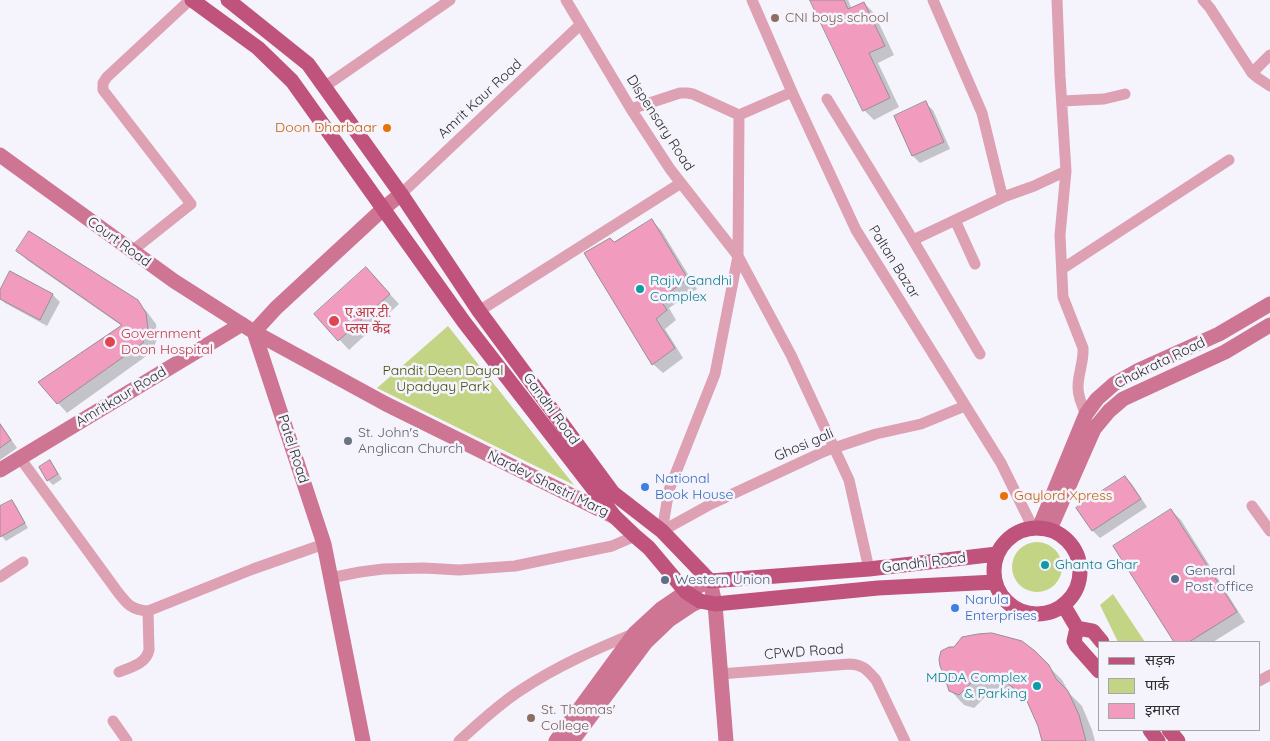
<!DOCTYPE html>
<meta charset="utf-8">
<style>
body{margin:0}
#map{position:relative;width:1270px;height:741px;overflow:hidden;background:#f5f4fc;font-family:Quicksand,"Noto Sans Devanagari",sans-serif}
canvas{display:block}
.legend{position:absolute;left:1098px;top:641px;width:162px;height:90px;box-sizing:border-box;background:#f5f4fc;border:1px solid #a5a5aa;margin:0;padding:6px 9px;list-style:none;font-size:15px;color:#2e2e30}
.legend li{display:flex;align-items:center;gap:10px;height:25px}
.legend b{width:25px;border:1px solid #a5a5aa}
</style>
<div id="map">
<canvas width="1270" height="741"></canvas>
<ul class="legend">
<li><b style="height:6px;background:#c0537c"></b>सड़क</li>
<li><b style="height:14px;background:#c3d485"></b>पार्क</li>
<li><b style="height:14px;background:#f19bbe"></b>इमारत</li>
</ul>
</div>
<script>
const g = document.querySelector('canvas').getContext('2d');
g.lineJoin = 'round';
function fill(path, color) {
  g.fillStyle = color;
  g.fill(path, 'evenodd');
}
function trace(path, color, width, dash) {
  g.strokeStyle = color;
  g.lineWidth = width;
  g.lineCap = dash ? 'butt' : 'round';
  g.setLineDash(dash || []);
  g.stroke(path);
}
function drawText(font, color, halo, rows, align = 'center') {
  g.font = font + ' Quicksand,"Noto Sans Devanagari",sans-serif';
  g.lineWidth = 5;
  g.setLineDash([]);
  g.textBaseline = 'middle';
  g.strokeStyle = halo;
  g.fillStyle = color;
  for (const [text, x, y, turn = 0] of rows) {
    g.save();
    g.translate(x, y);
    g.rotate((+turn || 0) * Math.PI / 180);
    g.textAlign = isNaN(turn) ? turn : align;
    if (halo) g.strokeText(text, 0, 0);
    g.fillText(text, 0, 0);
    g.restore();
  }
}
const green = new Path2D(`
 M448 326 574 485 377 388Z
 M1012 567a25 25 0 1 1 50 0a25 25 0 1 1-50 0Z
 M1113 594 1145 642H1118L1100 605Z`);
const shadow = new Path2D(`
 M812 0H848L852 9 864 3 874 13 894 55 878 63 899 107 874 120 864 110Z
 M925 103 933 110 950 149 920 163 913 156 895 117Z
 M652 221 661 230 697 289 669 308 676 320 665 329 683 358 663 373 653 364 614 244Z
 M18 250 137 301 147 312 156 324 157 339 152 352 67 413 58 403 122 326 27 260Z
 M11 273 53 295 60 302 47 326 5 303 0 298V293Z
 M375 278 399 304 349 350 316 314Z
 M0 423 17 448 0 460Z
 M50 462 54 466 62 479 53 485 48 480Z
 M1125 477 1132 484 1147 507 1100 538 1093 531Z
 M12 501 16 506 28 528 6 541 0 534V508Z
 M1171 510 1181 520 1245 622 1213 642H1175L1115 546Z
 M1034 652 1062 680 1070 694 1082 706 1092 730 1095 741H1043L1040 726 1026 698 1013 692 1001 691 988 694 974 708 964 705 950 690Z`);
const building = new Path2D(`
 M810 0H844L848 9 864 2 885 46 869 53 890 98 863 111Z
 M926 101 944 142 912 156 894 116Z
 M652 219 688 279 660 299 667 310 656 319 675 348 652 365 584 253 610 238 614 242Z
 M29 231 138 300 146 313 148 329 143 343 57 404 38 382 122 325 16 251Z
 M366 267 390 294 338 341 314 314Z
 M10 271 53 294 40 320 0 299V290Z
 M0 424 11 440 0 448Z
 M50 460 58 474 47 481 39 467Z
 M1125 476 1141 499 1092 531 1076 508Z
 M12 500 25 523 0 537V506Z
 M1171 509 1237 612 1189 642H1174L1113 546Z
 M992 633 1022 641 1035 651 1049 665 1056 679 1068 691 1079 715 1086 741H1042L1038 726 1026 699 1010 685 998 678 986 677 974 680 959 695 949 691 944 675 940 666 939 659 941 651 949 647H954L962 637 978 634Z`);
const street = new Path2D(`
 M566 0 631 109 670 169 738 256 791 355 849 480 869 569
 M752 0 792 92 856 230 1001 463 1033 528
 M933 0 982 113 1002 195 1004 196H1006L1034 186 1066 171
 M1057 0 1060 76 1066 171 1060 235 1063 297 1083 348C1084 361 1078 374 1078 387 1078 396 1082 406 1086 414
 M1203 0 1210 8 1252 73 1258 78 1270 86
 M1252 73 1270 55
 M324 87 450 0
 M827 99 913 240 1006 196
 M1062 101 1104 99 1125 94
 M631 109 680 93H687L693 94 739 115
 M401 194 580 25
 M955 220 975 264
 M913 240 980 354
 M132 251 191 204 103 90V83L107 77 190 0
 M1062 269 1229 160
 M479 311 681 183
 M20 458 117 591C127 604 131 610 148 611L253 569 324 544
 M1252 506 1270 531
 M662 531 669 490 715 374 738 256 739 115 792 92
 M662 531 711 504 825 451 876 434 921 424 965 406
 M0 577 23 562
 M330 578 360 572 383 569 424 568 459 570 515 566 612 546 635 536
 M119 672C131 667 146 664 149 650L148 611
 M720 674 850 664C864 665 867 670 876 680L905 741
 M1259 681 1270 675
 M113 721 127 741
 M459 741C479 723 499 704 521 690 557 666 596 649 635 633`);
const secondary = new Path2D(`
 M0 155 174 281 254 332 386 404 615 517
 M0 470 242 324
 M1039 528 1086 414 1097 399 1114 384 1139 370 1219 334 1270 304
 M1050 529 1094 429 1109 411 1123 399 1225 352 1270 325
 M363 741 324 544 254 332 276 308 383 209 401 194
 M556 741 635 633 661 609 686 592 710 581 715 604 726 741
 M572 741 646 642 669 620 693 604 700 601`);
const primary = new Path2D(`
 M192 0 258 48 292 81 464 322 615 517 635 536 649 548 686 592 700 601 715 604 878 588 995 582
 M228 0 308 64 401 194 479 311 613 493 662 531 710 581 869 569 997 554
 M994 571a43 43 0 1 1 86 0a43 43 0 1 1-86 0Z
 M1064 606 1077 628 1074 641 1076 645 1099 671
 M1077 628 1093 631 1102 642
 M1150 730 1158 741
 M1169 730 1178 741`);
const markers = [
 [775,18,5,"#8d6e63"],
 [387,128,5,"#e8710a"],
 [640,289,5,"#0f9aa8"],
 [334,321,6,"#e0444e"],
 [110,342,6,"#e0444e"],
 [348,441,5,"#6b7280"],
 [645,487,5,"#3f7fe0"],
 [1004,496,5,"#e8710a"],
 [1045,565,5,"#0f9aa8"],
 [1175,579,5,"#5c6f8a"],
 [665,580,5,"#5c6f8a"],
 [955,608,5,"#3f7fe0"],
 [1037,686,5,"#0f9aa8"],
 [531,718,5,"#8d6e63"]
];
const educationNames = [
 ["CNI boys school",785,18],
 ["St. Thomas'",541,710],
 ["College",541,726]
];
const streetNames = [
 ["Amrit Kaur Road",480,99,-43],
 ["Dispensary Road",660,123,57],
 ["Court Road",119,242,36],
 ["Paltan Bazar",894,262,58],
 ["Chakrata Road",1160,363,-26],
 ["Amritkaur Road",121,397,-31],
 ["Gandhi Road",551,409,54],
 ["Ghosi gali",804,445,-23],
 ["Patel Road",293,449,72],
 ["Nardev Shastri Marg",548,484,26],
 ["Gandhi Road",924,563,-7],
 ["CPWD Road",804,652,-4]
];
const foodNames = [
 ["Doon Dharbaar",377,128],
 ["Gaylord Xpress",1014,496,"left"]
];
const cultureNames = [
 ["Rajiv Gandhi",650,281],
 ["Complex",650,297],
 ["Ghanta Ghar",1055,565],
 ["MDDA Complex",1027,678,"right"],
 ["& Parking",1027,694,"right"]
];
const healthNames = [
 ["ए.आर.टी.",345,313],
 ["प्लस केंद्र",345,329],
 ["Government",121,334],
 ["Doon Hospital",121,350]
];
const parkNames = [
 ["Pandit Deen Dayal",443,371],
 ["Upadyay Park",443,387]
];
const worshipNames = [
 ["St. John's",358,433],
 ["Anglican Church",358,449]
];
const shopNames = [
 ["National",655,479],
 ["Book House",655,495],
 ["Narula",965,600],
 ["Enterprises",965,616]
];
const serviceNames = [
 ["General",1185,571],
 ["Post office",1185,587],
 ["Western Union",675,580]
];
fill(green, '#c3d485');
fill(shadow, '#0003');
fill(building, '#f19bbe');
trace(building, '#978f92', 1);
trace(street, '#dea0b3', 11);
trace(secondary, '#ce7593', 15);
trace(primary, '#c0537c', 15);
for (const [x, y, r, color] of markers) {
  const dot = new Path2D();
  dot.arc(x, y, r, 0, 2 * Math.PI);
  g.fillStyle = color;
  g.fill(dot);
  trace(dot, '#f5f4fc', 2);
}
drawText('14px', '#785e54', '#f5f4fc', educationNames, 'left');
drawText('14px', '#2e2e30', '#f5f4fc', streetNames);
drawText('14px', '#c56008', '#f5f4fc', foodNames, 'right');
drawText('14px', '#0d838f', '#f5f4fc', cultureNames, 'left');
drawText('14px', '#be3a42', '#f5f4fc', healthNames, 'left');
drawText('14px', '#444e0f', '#f5f4fc', parkNames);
drawText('14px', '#5b616d', '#f5f4fc', worshipNames, 'left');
drawText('14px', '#366cbe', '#f5f4fc', shopNames, 'left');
drawText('14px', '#4e5e75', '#f5f4fc', serviceNames, 'left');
</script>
